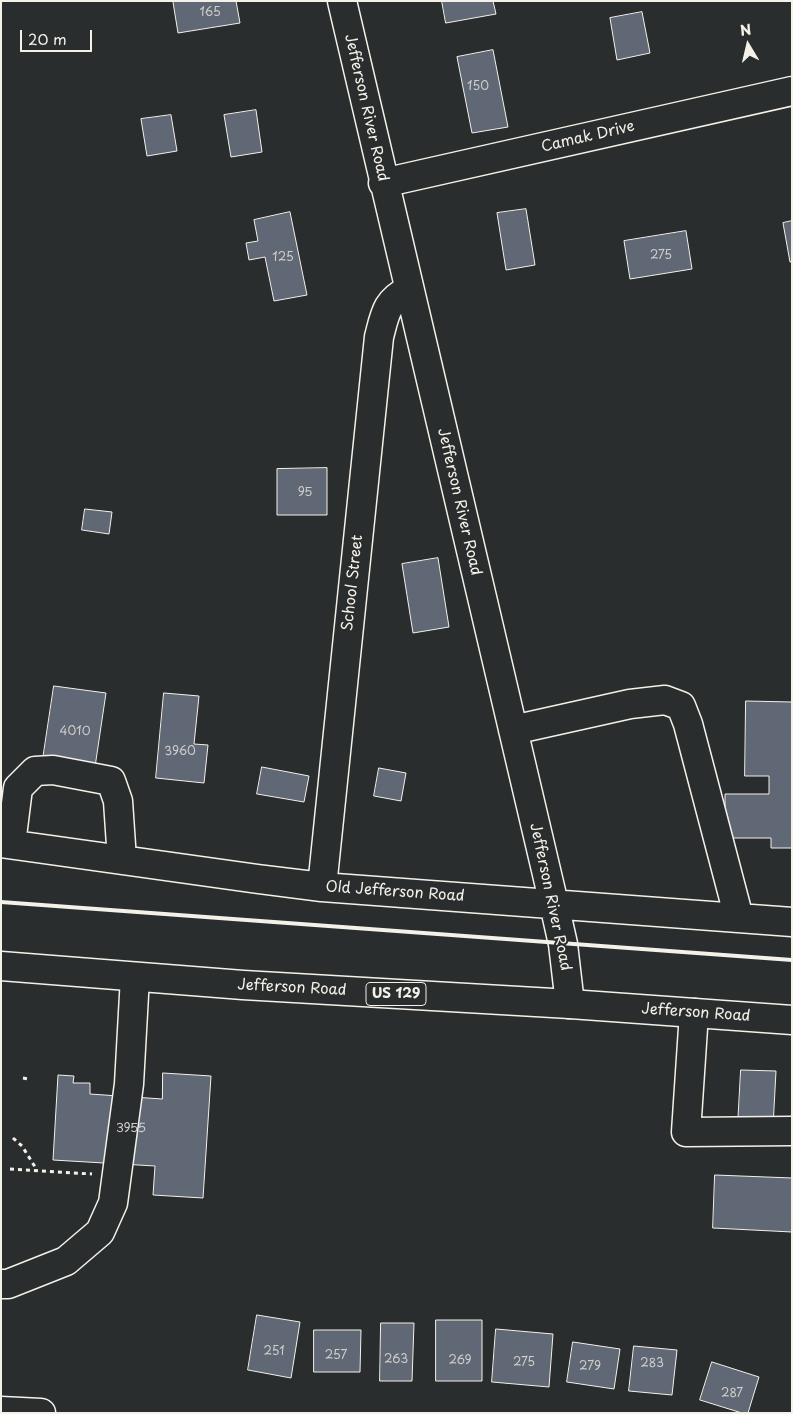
<!DOCTYPE html>
<style>
body{margin:0}
#map{position:relative;width:793px;height:1414px;overflow:hidden;background:#2a2d2e;font-family:"Playpen Sans",sans-serif}
canvas{display:block}
.frame{position:absolute;inset:0;border:2px solid #f4f1e8;pointer-events:none}
.north{position:absolute;left:723px;top:20px;width:50px;height:50px;-webkit-text-stroke:4px #2a2d2e;paint-order:stroke;rotate:351deg;font-size:14px;font-weight:700;line-height:20px;text-align:center;color:#f4f1e8}
.north::after{content:'';display:block;margin:auto;width:18px;height:22px;background:#f4f1e8;clip-path:polygon(50% 0,100% 100%,50% 72%,0 100%)}
.scale{position:absolute;left:20px;top:30px;width:72px;height:22px;box-sizing:border-box;border:2px solid #f4f1e8;border-top:0;padding-left:6px;font-size:15px;line-height:18px;white-space:nowrap;color:#f4f1e8;-webkit-text-stroke:4px #2a2d2e;paint-order:stroke}
</style>
<div id="map">
<canvas width="793" height="1414"></canvas>
<div class="frame"></div>
<div class="north">N</div>
<div class="scale">20 m</div>
</div>
<script>
const g = document.querySelector('canvas').getContext('2d');
g.lineJoin = 'round';
function fill(path, color) {
  g.fillStyle = color;
  g.fill(path, 'evenodd');
}
function trace(path, color, width, dash) {
  g.strokeStyle = color;
  g.lineWidth = width;
  g.lineCap = dash ? 'butt' : 'round';
  g.setLineDash(dash || []);
  g.stroke(path);
}
function drawText(font, color, halo, rows, align = 'center') {
  g.font = font + ' "Playpen Sans",sans-serif';
  g.lineWidth = 4;
  g.setLineDash([]);
  g.textBaseline = 'middle';
  g.strokeStyle = halo;
  g.fillStyle = color;
  for (const [text, x, y, turn = 0] of rows) {
    g.save();
    g.translate(x, y);
    g.rotate((+turn || 0) * Math.PI / 180);
    g.textAlign = isNaN(turn) ? turn : align;
    if (halo) g.strokeText(text, 0, 0);
    g.fillText(text, 0, 0);
    g.restore();
  }
}
const building = new Path2D(`
 M178 1H236L240 23 178 33 173 2Z
 M442 1H493L496 14 446 23Z
 M642 12 650 53 617 60 610 18Z
 M493 50 508 127 472 133 457 57Z
 M256 110 262 152 231 157 224 115Z
 M171 115 177 151 147 156 141 119Z
 M526 209 535 265 506 270 497 213Z
 M290 212 307 295 274 301 265 257 249 260 246 243 258 241 254 220Z
 M792 221V262H790L783 223Z
 M686 231 692 269 630 279 624 241Z
 M327 468V515H277V469Z
 M85 509 112 512 109 534 82 530Z
 M438 558 449 627 413 633 402 564Z
 M54 686 106 693 95 767 43 759Z
 M164 693 199 696 194 744 208 745 204 783 156 778Z
 M746 701 792 702V848H771V838H725V794H769V776H745Z
 M262 767 309 776 304 802 257 794Z
 M379 768 406 773 401 801 374 796Z
 M741 1070 776 1071 773 1127 738 1125Z
 M163 1073 211 1076 203 1198 153 1195 155 1166 53 1160 58 1075 74 1076 73 1083H90V1094L162 1099Z
 M715 1175 792 1178V1232L713 1228Z
 M257 1315 300 1322 291 1378 248 1370Z
 M436 1320H482V1381H436Z
 M381 1323H414L412 1381H380Z
 M496 1329 553 1334 549 1387 492 1382Z
 M314 1330H361L360 1372H314Z
 M573 1342 620 1349 614 1389 567 1382Z
 M634 1346 677 1350 672 1395 629 1391Z
 M712 1362 759 1377 748 1413H742L700 1400Z`);
const path = new Path2D(`
 M23 1078 29 1079
 M13 1138 22 1146 37 1170
 M10 1169 92 1174`);
const minor = new Path2D(`
 M342 1 554 904 563 944 570 1004
 M383 183 792 91
 M513 730 630 704 665 700 681 706 688 724 739 918
 M1 843 258 879 322 887 792 922
 M11 844 18 788 35 771 53 770 111 781 118 801 122 860
 M322 887 379 337C385 314 386 301 409 290
 M694 1013 686 1132 792 1131
 M1 1284H8L66 1261 100 1232 113 1203 129 1084 135 977
 M1 1411 41 1413`);
const highway = new Path2D(`
 M1 966 243 985 570 1004 792 1020`);
const rail = new Path2D(`
 M1 902 792 960`);
const numberNames = [
 ["165",210,13],
 ["150",478,87],
 ["275",661,256],
 ["125",283,258],
 ["95",305,493],
 ["4010",75,732],
 ["3960",180,752],
 ["3955",131,1129],
 ["251",274,1352],
 ["257",336,1356],
 ["263",396,1360],
 ["269",460,1361],
 ["275",524,1363],
 ["283",652,1364],
 ["279",590,1367],
 ["287",732,1394]
];
const shields = [
 [396,994,60]
];
const shieldNames = [
 ["US 129",396,994]
];
const streetNames = [
 ["Jefferson River Road",366,108,77],
 ["Camak Drive",588,137,-13],
 ["Jefferson River Road",459,502,77],
 ["School Street",353,583,-84],
 ["Old Jefferson Road",395,892,4],
 ["Jefferson River Road",550,897,78],
 ["Jefferson Road",292,988,3],
 ["Jefferson Road",696,1013,4]
];
fill(building, '#606775');
trace(building, '#f4f1e8', 1);
trace(minor, '#f4f1e8', 31);
trace(highway, '#f4f1e8', 31);
trace(path, '#f4f1e8', 3, [4, 4]);
trace(minor, '#2a2d2e', 28);
trace(highway, '#2a2d2e', 28);
trace(rail, '#f4f1e8', 4);
drawText('12px', '#cfcecb', null, numberNames);
for (const [x, y, w] of shields) {
  const box = new Path2D();
  box.roundRect(x - w / 2, y - 11.5, w, 23, 4);
  g.fillStyle = '#2a2d2e';
  g.fill(box);
  trace(box, '#f4f1e8', 1);
}
drawText('bold 14px', '#f4f1e8', null, shieldNames);
drawText('15px', '#f4f1e8', '#2a2d2e', streetNames);
</script>
